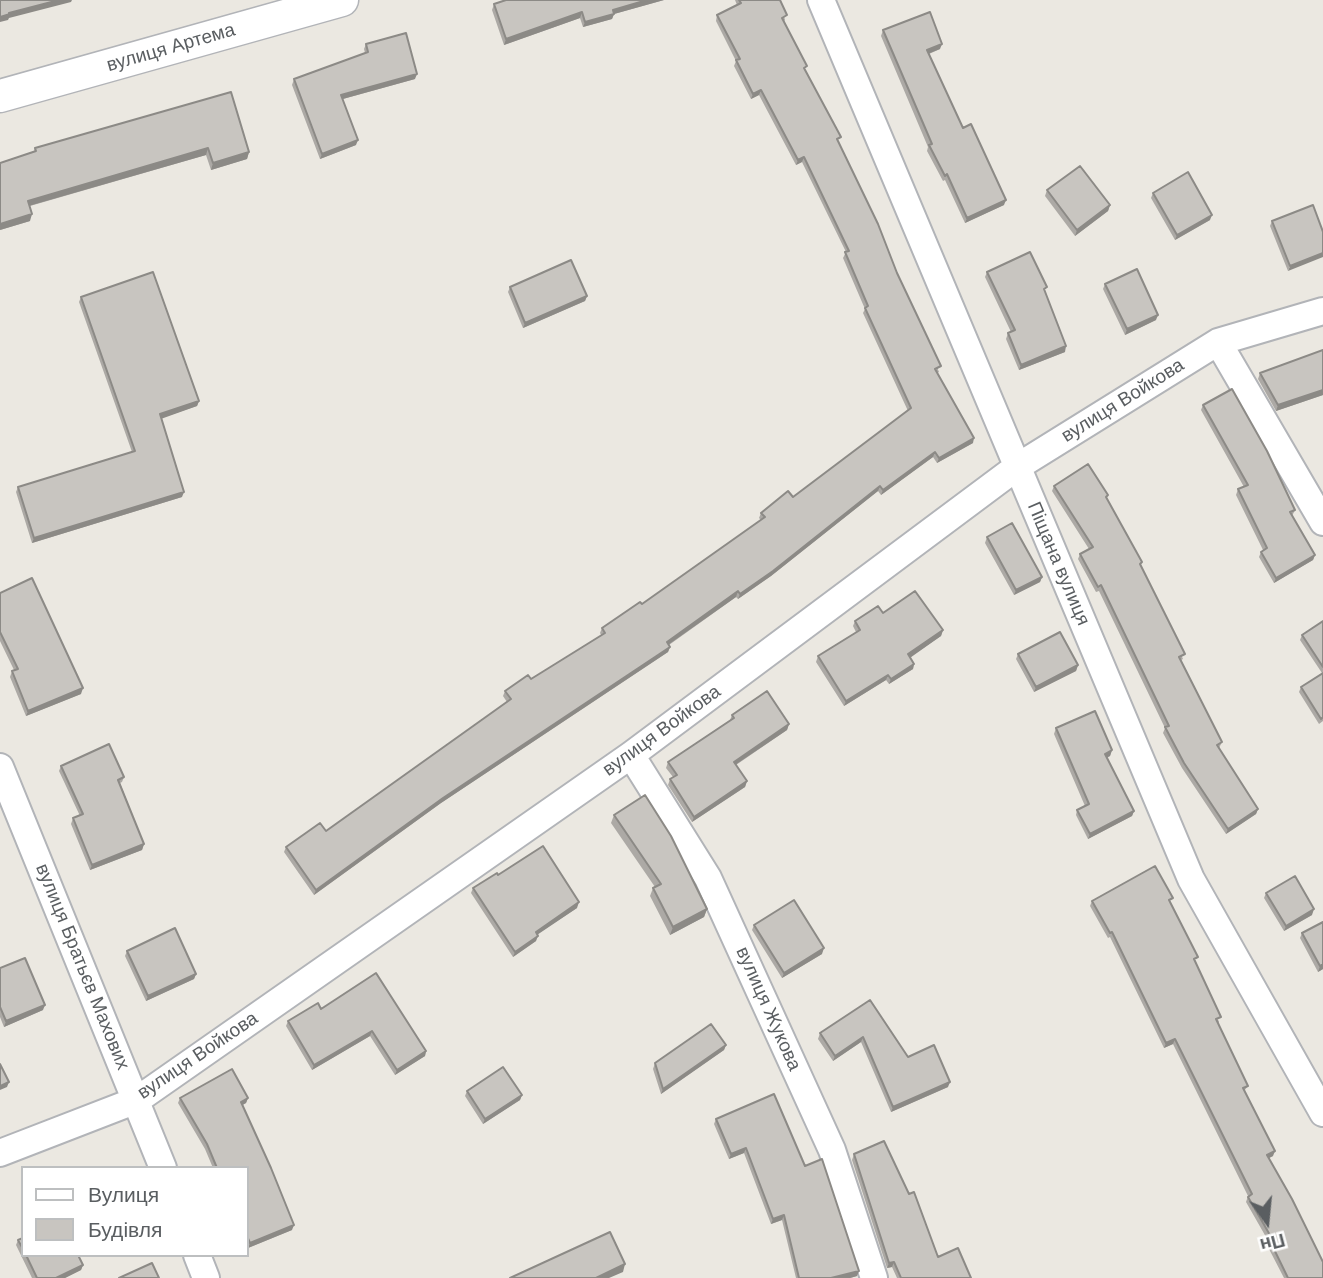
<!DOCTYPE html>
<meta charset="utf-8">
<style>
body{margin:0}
#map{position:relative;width:1323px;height:1278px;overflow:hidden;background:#ebe8e1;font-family:Helvetica,sans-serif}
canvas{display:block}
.legend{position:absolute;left:21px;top:1166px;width:228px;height:91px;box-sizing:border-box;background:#fff;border:2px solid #bdbfc0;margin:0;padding:9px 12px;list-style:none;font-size:21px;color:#5a5e61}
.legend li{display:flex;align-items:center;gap:14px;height:35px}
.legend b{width:35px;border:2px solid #bdbfc0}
.north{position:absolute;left:1232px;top:1187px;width:70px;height:70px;-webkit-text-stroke:5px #fff;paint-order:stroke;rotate:165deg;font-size:19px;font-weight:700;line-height:28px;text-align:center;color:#5a5e61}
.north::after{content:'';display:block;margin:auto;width:24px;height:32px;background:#5a5e61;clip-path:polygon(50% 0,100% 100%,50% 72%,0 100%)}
</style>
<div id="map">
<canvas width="1323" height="1278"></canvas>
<ul class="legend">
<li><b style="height:9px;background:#fff"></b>Вулиця</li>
<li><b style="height:19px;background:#c8c5c0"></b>Будівля</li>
</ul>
<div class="north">Пн</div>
</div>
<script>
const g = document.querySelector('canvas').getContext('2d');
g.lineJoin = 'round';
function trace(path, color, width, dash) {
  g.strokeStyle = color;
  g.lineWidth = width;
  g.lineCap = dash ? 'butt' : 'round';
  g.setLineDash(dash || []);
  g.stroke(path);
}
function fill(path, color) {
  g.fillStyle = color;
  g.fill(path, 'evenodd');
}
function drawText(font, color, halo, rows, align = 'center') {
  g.font = font + ' Helvetica,sans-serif';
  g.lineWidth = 5;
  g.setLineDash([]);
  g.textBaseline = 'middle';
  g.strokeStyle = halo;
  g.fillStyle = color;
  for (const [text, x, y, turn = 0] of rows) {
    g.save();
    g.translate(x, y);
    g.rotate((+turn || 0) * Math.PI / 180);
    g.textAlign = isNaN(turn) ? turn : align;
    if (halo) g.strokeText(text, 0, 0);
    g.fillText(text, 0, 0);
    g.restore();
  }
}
const minor = new Path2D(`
 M821 0 1191 879 1323 1113
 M1218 342 1323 522
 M631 755 708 878 832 1150 874 1278
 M0 767 163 1168
 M0 1153 137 1100 631 755 1017 467 1218 342 1323 311
 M197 1255 206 1278`);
const tertiary = new Path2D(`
 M0 96 342 0`);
const wall = new Path2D(`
 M506 0H664L614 14 612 19 583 27 580 18 504 45 492 10 494 4Z
 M735 0H780L785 20 784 21 805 71 897 273 939 372 937 373 973 443 937 463 933 457 881 495 878 491 771 576 738 599 736 597 669 645 670 647 668 652 441 803 314 895 284 852 286 847 326 831 507 702 503 696 505 691 531 679 602 636 600 633 602 628 642 604 761 520 759 518 761 513 793 497 908 411 863 313 865 309 843 258 846 252 802 162 796 165 759 95 751 99 734 66 736 61 716 21 717 15 737 5Z
 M883 30 940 49 929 54 963 128 1004 205 965 223 945 180 943 181 927 151 928 147 881 36Z
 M366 44 415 79 343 99 356 145 320 159 292 85 294 79 365 53 364 49Z
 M231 92 249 152 247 159 211 170 206 155 30 206V221L0 230 35 148Z
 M1047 190 1110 205 1108 211 1075 236 1045 196Z
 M1153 193 1210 220 1175 240 1151 198Z
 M1313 205 1288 271 1270 226 1272 221Z
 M987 272 1045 292 1065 352 1019 370 1006 339 1008 333 1011 332 985 277Z
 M1105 284 1156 320 1125 335 1103 289Z
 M510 287 587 296 585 301 523 328 508 292Z
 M81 297 199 401 197 406 161 418 182 497 32 543 16 492 18 487 132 452 79 302Z
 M1323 350V395L1276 411 1258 379 1260 373Z
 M1203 405 1295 510 1292 516 1315 555 1313 560 1274 583 1259 557 1261 552 1263 550 1236 495 1238 489 1244 487 1201 410Z
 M1054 486 1107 499 1141 566 1183 659 1181 660 1222 742 1219 748 1258 809 1256 814 1226 834 1182 768 1163 733 1165 728 1099 591 1096 592 1078 559 1080 554 1089 549 1052 491Z
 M987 537 1042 577 1040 582 1014 595 985 543Z
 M0 593 81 694 26 716 10 677 12 671 14 670 0 641Z
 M883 613 943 630 941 636 910 657 914 664 913 669 889 684 886 680 844 706 816 662 818 656 856 632 853 626 855 621Z
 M1323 621V721L1319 724 1299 692 1301 687 1322 673 1300 640 1302 635Z
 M1018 654 1078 665 1076 671 1034 692 1016 659Z
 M732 715 789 724 787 730 736 765 747 781 745 787 692 822 668 785 670 779 673 777 666 768 668 762 730 720Z
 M1056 728 1112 750 1110 756 1107 758 1134 811 1132 816 1088 839 1076 815 1077 810 1085 806 1054 734Z
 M61 766 124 777 122 782 120 783 144 844 142 850 90 870 71 824 73 818 80 816 59 771Z
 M614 815 707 909 704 917 670 935 650 896 653 888 655 887 611 823Z
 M498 875 577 908 537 934 536 941 513 957 471 893 473 888Z
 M1266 893 1312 915 1284 931 1264 898Z
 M1092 901 1171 904 1196 963 1219 1022 1218 1023 1248 1086 1244 1091 1273 1156 1269 1158 1323 1278H1284L1269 1249 1270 1244 1246 1202 1248 1196 1173 1044 1164 1048 1110 937 1108 938 1090 906Z
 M1323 922V969L1318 972 1300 938 1302 933Z
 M754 925 822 954 782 978 752 930Z
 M127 951 196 974 194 979 146 1001 125 956Z
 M0 968 43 1010 4 1027 0 1017Z
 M870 1000 908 1057 948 1087 891 1112 861 1042 833 1061 818 1039 820 1033Z
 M321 1009 426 1051 425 1056 395 1075 370 1036 312 1070 286 1026 288 1021Z
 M726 1045 724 1050 661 1094 653 1069 655 1063Z
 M467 1091 522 1095 520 1100 483 1124 465 1096Z
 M180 1098H248L246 1103 242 1105 292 1230 248 1248 247 1246V1168H213L205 1149 178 1103Z
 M716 1119 805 1166 857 1276 850 1278H796L782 1220 771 1224 744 1153 729 1159 714 1124Z
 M854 1154 938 1257 971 1278H897L892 1267 887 1268 852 1160Z
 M23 1238V1255H78L83 1265 81 1270 65 1278H32L16 1245 18 1240Z`);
const shadedWall = new Path2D(`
 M59 0H72L71 2 9 18 8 20 0 22V17L9 13Z
 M647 0H664L614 14 612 19 583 27 585 22 613 10Z
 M582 12 580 18 504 45 506 39Z
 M942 44 940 49 925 55 927 50Z
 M417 74 415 79 339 100 341 95Z
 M761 90 759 95 751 99 753 94Z
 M358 140 356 145 320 159 322 154Z
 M208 148 206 155 25 207 28 201Z
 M249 152 247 159 211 170 213 163Z
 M804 157 802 162 796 165 798 160Z
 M1006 200 1004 205 965 223 967 218Z
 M1110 205 1108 211 1075 236 1077 230Z
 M32 214 30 221 0 230V224Z
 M1212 215 1210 220 1175 240 1177 235Z
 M1323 253V257L1288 271 1290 266Z
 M587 296 585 301 523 328 525 323Z
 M1158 315 1156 320 1125 335 1127 329Z
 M1066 346 1065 352 1019 370 1021 365Z
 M1323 390V395L1276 411 1278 405Z
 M199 401 197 406 158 420 160 414Z
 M974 438 973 443 937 463 939 458Z
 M935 452 933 457 881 495 883 490Z
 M880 486 878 491 771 576 738 599 740 594Z
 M184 492 182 497 32 543 34 538Z
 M1315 555 1313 560 1274 583 1276 578Z
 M1042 577 1040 582 1014 595 1016 590Z
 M738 591 736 597 665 647 667 642Z
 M943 630 941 636 907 660 908 654Z
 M670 647 668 652 441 803 314 895 316 890 443 798Z
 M914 664 913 669 889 684 891 679Z
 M1078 665 1076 671 1034 692 1036 687Z
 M888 675 886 680 844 706 846 701Z
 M83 688 81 694 26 716 28 711Z
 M789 724 787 730 732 767 734 762Z
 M1112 750 1110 756 1103 759 1105 754Z
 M747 781 745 787 692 822 694 817Z
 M1258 809 1256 814 1226 834 1228 829Z
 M1134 811 1132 816 1088 839 1090 834Z
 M144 844 142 850 90 870 92 865Z
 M579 902 577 908 534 937 536 932Z
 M707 909 704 917 670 935 673 927Z
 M1314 909 1312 915 1284 931 1286 926Z
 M538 936 536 941 513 957 515 952Z
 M824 948 822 954 782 978 784 973Z
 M1323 964V969L1318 972 1320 966Z
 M196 974 194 979 146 1001 148 996Z
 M45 1005 43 1010 4 1027 6 1021Z
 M372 1031 370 1036 312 1070 314 1065Z
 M863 1037 861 1042 833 1061 835 1056Z
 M1175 1039 1173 1044 1164 1048 1166 1043Z
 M726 1045 724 1050 661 1094 663 1089Z
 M426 1051 425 1056 395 1075 397 1070Z
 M9 1082 7 1087 0 1090V1086Z
 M950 1082 948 1087 891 1112 893 1107Z
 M522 1095 520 1100 483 1124 485 1119Z
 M248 1098 246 1103 239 1107 241 1102Z
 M746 1148 744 1153 729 1159 731 1154Z
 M1275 1151 1273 1156 1265 1160 1267 1155Z
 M784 1215 782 1220 771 1224 773 1219Z
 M294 1225 292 1230 248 1248 250 1243Z
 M894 1262 892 1267 887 1268 889 1263Z
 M625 1264 623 1272 609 1278H596Z
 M83 1265 81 1270 65 1278H56Z
 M859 1271 857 1276 850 1278H831Z`);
const building = new Path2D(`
 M0 0H59L9 13 10 14 0 17Z
 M506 0H647L613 10 614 14 585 22 582 12 506 39 494 4Z
 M739 0H780L787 15 782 18 807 66 804 68 841 137 837 139 878 224 897 273 941 366 935 369 974 438 939 458 935 452 883 490 880 486 773 571 740 594 738 591 667 642 670 647 443 798 316 890 286 847 320 823 326 831 511 699 505 691 528 675 531 679 605 633 602 628 640 602 642 604 765 517 761 513 788 491 793 497 911 408 865 308 868 306 845 252 849 251 804 157 798 160 761 90 753 94 736 60 740 59 717 15 741 3Z
 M930 12 942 44 927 50 963 128 971 124 1006 200 967 218 947 174 945 176 929 145 932 144 883 30Z
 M406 33 417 74 341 95 358 140 322 154 294 79 368 52 366 44Z
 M231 92 249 152 213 163 208 148 28 201 32 214 0 224V163L36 151 35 148Z
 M1080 166 1110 205 1077 230 1047 190Z
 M1188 172 1212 215 1177 235 1153 193Z
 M1313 205 1323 232V253L1290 266 1272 221Z
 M1030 252 1047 287 1044 289 1066 346 1021 365 1008 333 1015 330 987 272Z
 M571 260 587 296 525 323 510 287Z
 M1137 269 1158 315 1127 329 1105 284Z
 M153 272 199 401 160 414 184 492 34 538 18 487 135 451 81 297Z
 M1323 350V390L1278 405 1260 373Z
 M1232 389 1267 451 1295 510 1290 512 1315 555 1276 578 1261 552 1267 548 1238 489 1248 485 1203 405Z
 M1088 464 1108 495 1106 497 1142 562 1140 564 1185 654 1179 657 1222 742 1217 745 1258 809 1228 829 1184 763 1165 727 1169 726 1101 585 1098 587 1080 554 1093 547 1054 486Z
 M1012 523 1042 577 1016 590 987 537Z
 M32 578 83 688 28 711 12 671 18 669 0 632V593Z
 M915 591 943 630 908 654 914 664 891 679 888 675 846 701 818 656 860 630 855 621 878 606 883 613Z
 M1323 621V667L1302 635Z
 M1060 632 1078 665 1036 687 1018 654Z
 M1323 673V717L1321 719 1301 687Z
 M767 691 789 724 734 762 747 781 694 817 670 779 677 775 668 762 734 718 732 715Z
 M1095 711 1112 750 1105 754 1134 811 1090 834 1077 810 1089 804 1056 728Z
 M109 744 124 777 118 780 144 844 92 865 73 818 83 814 61 766Z
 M645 795 671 836 707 909 673 927 653 888 661 884 614 815Z
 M543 846 579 902 536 932 538 936 515 952 473 888 497 873 498 875Z
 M1155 866 1173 898 1169 900 1198 957 1194 959 1221 1017 1216 1019 1248 1086 1243 1088 1275 1151 1267 1155 1292 1199 1323 1262V1278H1288L1271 1243 1274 1242 1248 1197 1252 1194 1175 1039 1166 1043 1112 932 1110 933 1092 901Z
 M1295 876 1314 909 1286 926 1266 893Z
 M794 900 824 948 784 973 754 925Z
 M1323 922V964L1320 966 1302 933Z
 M175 928 196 974 148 996 127 951Z
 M25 958 45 1005 6 1021 0 1007V968Z
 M376 973 426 1051 397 1070 372 1031 314 1065 288 1021 318 1003 321 1009Z
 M870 1000 908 1057 934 1045 950 1082 893 1107 863 1037 835 1056 820 1033Z
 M711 1024 726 1045 663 1089 655 1063Z
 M0 1064 9 1082 0 1086Z
 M503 1067 522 1095 485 1119 467 1091Z
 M232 1069 248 1098 241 1102 271 1168 294 1225 250 1243 247 1236V1168H217L207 1144 180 1098Z
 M774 1094 805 1166 822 1159 859 1271 831 1278H799L784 1215 773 1219 746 1148 731 1154 716 1119Z
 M884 1141 909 1194 914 1192 938 1257 958 1248 971 1278H901L894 1262 889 1263 854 1154Z
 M610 1232 625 1264 596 1278H510Z
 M23 1238V1249L18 1240Z
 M26 1255H78L83 1265 56 1278H37Z
 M152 1263 159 1278H119Z`);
const streetNames = [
 ["вулиця Артема",171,48,-16],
 ["вулиця Войкова",1123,401,-32],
 ["Піщана вулиця",1058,564,67],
 ["вулиця Войкова",662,731,-36],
 ["вулиця Братьєв Махових",82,967,68],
 ["вулиця Жукова",768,1009,66],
 ["вулиця Войкова",198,1056,-34]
];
trace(minor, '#b2b4b8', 30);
trace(tertiary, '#b2b4b8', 35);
trace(minor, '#fff', 26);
trace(tertiary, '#fff', 32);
fill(wall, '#aca9a5');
fill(shadedWall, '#8c8a86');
fill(building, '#c8c5c0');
trace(building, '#8c8a86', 2);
drawText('19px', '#5a5e61', '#fff', streetNames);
</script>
